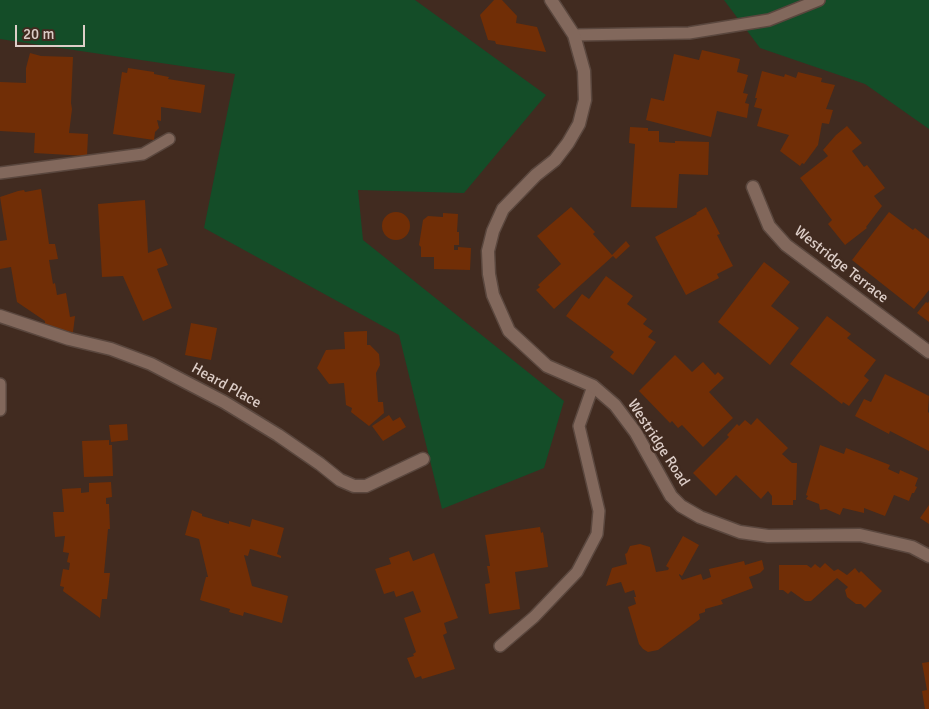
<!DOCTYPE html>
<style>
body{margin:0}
#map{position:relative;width:929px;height:709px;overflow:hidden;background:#412b20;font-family:Signika,sans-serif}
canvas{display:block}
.scale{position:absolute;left:15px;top:25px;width:70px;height:22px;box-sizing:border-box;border:2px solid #ddcec8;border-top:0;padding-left:6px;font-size:15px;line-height:18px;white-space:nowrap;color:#ddcec8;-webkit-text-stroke:4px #412b20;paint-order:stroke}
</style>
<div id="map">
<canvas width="929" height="709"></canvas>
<div class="scale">20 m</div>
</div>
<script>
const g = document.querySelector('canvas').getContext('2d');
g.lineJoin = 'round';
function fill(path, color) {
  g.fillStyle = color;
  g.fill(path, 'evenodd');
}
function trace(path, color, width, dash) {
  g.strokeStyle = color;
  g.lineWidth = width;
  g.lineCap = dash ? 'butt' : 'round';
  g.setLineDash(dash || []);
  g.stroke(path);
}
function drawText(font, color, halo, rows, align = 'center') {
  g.font = font + ' Signika,sans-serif';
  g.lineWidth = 5;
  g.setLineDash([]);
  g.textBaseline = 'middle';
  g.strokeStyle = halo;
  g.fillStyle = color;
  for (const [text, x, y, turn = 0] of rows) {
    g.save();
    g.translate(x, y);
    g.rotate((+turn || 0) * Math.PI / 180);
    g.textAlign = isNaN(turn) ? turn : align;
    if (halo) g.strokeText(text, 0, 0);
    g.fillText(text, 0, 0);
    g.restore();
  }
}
const green = new Path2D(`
 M0 0H415L546 95 464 193 358 190 363 240 564 401 544 468 442 509 399 335 204 228 235 74 0 39Z
 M724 0H929V129L865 84 760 48Z`);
const building = new Path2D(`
 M494 0H502L517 16 516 23 537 27 546 52 496 44 495 41 488 40 480 15Z
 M702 50 740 59 737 72 748 75 743 93 748 94 745 103 749 104 747 118 717 111 711 137 646 120 651 98 664 101 674 54 699 60Z
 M30 53 41 56 73 57 71 103 72 109 69 133 88 134 87 156 34 153 35 133 0 131V82L26 83V68Z
 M128 68 154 72V74L169 77 168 79 205 85 201 113 161 107V121L157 120 159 128 155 132 154 140 113 134 122 72 127 73Z
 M762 71 784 77 785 74 796 78 798 72 822 78 821 82 835 85 826 109 833 110 829 124 822 123 818 145 804 164 802 163 800 166 780 151 789 135 757 126 762 109 754 107 757 98H755Z
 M847 126 862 143 852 151 864 167 867 165 885 188 874 196 882 206 866 227 867 228 845 245 828 224 832 220 800 178 828 156 823 150 836 135Z
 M630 127 648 128V131H659V142L675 143V141L709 142 708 175 679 174 677 208 631 207 635 144 629 143Z
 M41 189 49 244H55L58 259 49 260 53 284 55 283 57 295 66 293 70 317 75 316 73 332 48 329 47 324H45V321L17 302 11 267 0 269V241L7 240 0 197 18 191 24 190 25 192Z
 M145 200 148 253 161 248 168 265 157 269 172 308 143 321 123 276 102 277 98 204Z
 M571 207 595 232 593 234 612 255 626 241 630 246 616 259 613 256 554 309 536 290 540 287 538 285 561 264 537 236Z
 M706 207 720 234 717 235 733 266 717 274 719 278 686 295 655 237 697 214 696 213Z
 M889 212 913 230 915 228 929 239V290L914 309 852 260Z
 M382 226a14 14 0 1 1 28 0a14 14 0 1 1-28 0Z
 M443 213 458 214 457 232H459V245H454V250H458V247L471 248 470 270 434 269V257H421V247L419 245 423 220 428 216 443 217Z
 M764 262 790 282 771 306 799 328 770 365 718 322Z
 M606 276 633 296 627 304 647 319 643 324 653 331 648 337 656 342 633 375 610 357 614 352 566 316 582 294 589 299Z
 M929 301V322L917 313 926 302 928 303Z
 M827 316 851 334 847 338 876 360 864 376 869 380 849 406 843 402 842 404 790 364Z
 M191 323 217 328 211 360 185 355Z
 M367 331V345H370L379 354 380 365 376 373 378 402H383L384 413 369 426 351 412 352 408 346 405 344 383 329 384 317 368 326 350 345 349 344 332Z
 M675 355 692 372 703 362 715 375 718 372 724 378 709 392 733 418 703 447 682 425 678 428 672 421 670 423 639 391Z
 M885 374 929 396 928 412 929 413V451L890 431 889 434 855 416 864 399 871 402Z
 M389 415 393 421 400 417 406 427 383 441 372 426Z
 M757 418 788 448 782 454 792 463H797L796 500H793V505H772V496L768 491 761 499 736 475 716 496 693 473 729 437 727 435 737 424 739 426 745 420 751 425Z
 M127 424 128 440 111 442 109 425Z
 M109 440V445H112L113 476 84 477 82 441Z
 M820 445 844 454 846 448 890 465 888 469 899 474 900 470 918 478 915 486 917 487 914 493H912L909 501 894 495 885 516 864 508V513L843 508 840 515 826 509 820 510 819 504 806 499 808 496 806 495Z
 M111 482 112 497 106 498V504H109L110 529H108L104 573H110L107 599H102L100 618 63 591 64 587 60 586 63 569 69 570 70 563 67 562 69 553 63 552 65 536 55 537 53 512H64L62 489 81 488V493L89 492V483Z
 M929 505V524L920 518Z
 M192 510 202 514V516L229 524V521L250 527 252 519 284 528 277 554 281 556V558L250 549 248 556 244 555 252 586 288 596 282 623 244 612 243 616 229 612 230 609 200 600 206 577H208L199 539 185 535Z
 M540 527 541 533 543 532 548 567 515 572 520 609 489 614 485 584 490 583 487 566H490L485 535Z
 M683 536 699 545 682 576 679 574V575L682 580 701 574 703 580 711 577 709 569 744 561 745 565 762 560 764 569 760 573 749 577 753 588 721 600 723 604 705 609V612L699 614 700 619 658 650 648 652 643 649 639 644 628 607 636 604 634 597H636L634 590 625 593 621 582 606 586 612 568 627 564 625 554 627 553 630 546 640 544 650 547 656 572 668 570 669 568 666 566Z
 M409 551 413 561 434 553 458 618 444 623 447 633 443 635 455 669 422 679 421 676 415 678 407 658 414 656 413 654 416 652 404 618 421 612 413 591 396 597 394 591 384 594 375 569 391 564 389 558Z
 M825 563 834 571 838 569 847 575 855 568 859 573 861 571 882 591 865 608 861 604H856L847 597 845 590 848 587 837 578 811 601H805L791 591 788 594 783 590H779V565H807L811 568 815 564 820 568Z
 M929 662V709H925L922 691 927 690 922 663Z`);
const service = new Path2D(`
 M574 35 689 33 769 20 819 0
 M0 173 143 154 169 139
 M0 384V410
 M500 646 534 617 577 572 597 534 599 511 579 426 593 386`);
const minor = new Path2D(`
 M551 0 574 35 584 71 585 100 579 124 568 143 555 160 536 175 503 209 493 231 488 251 489 274 493 295 509 331 547 366 593 386 615 405 636 433 671 496 681 506 700 517 740 532 768 536 860 535 912 547 929 556
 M753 187 769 226 786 245 929 352
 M0 316 69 339 111 349 151 364 224 402 278 435 320 464 340 480 354 486H366L423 459`);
const streetNames = [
 ["Westridge Terrace",841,265,38],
 ["Heard Place",226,386,29],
 ["Westridge Road",658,443,57]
];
fill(green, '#144d28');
fill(building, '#712e06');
trace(service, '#5a473e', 14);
trace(minor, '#5a473e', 15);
trace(service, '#82685c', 11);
trace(minor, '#82685c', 12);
drawText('15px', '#ddcec8', '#412b20', streetNames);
</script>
